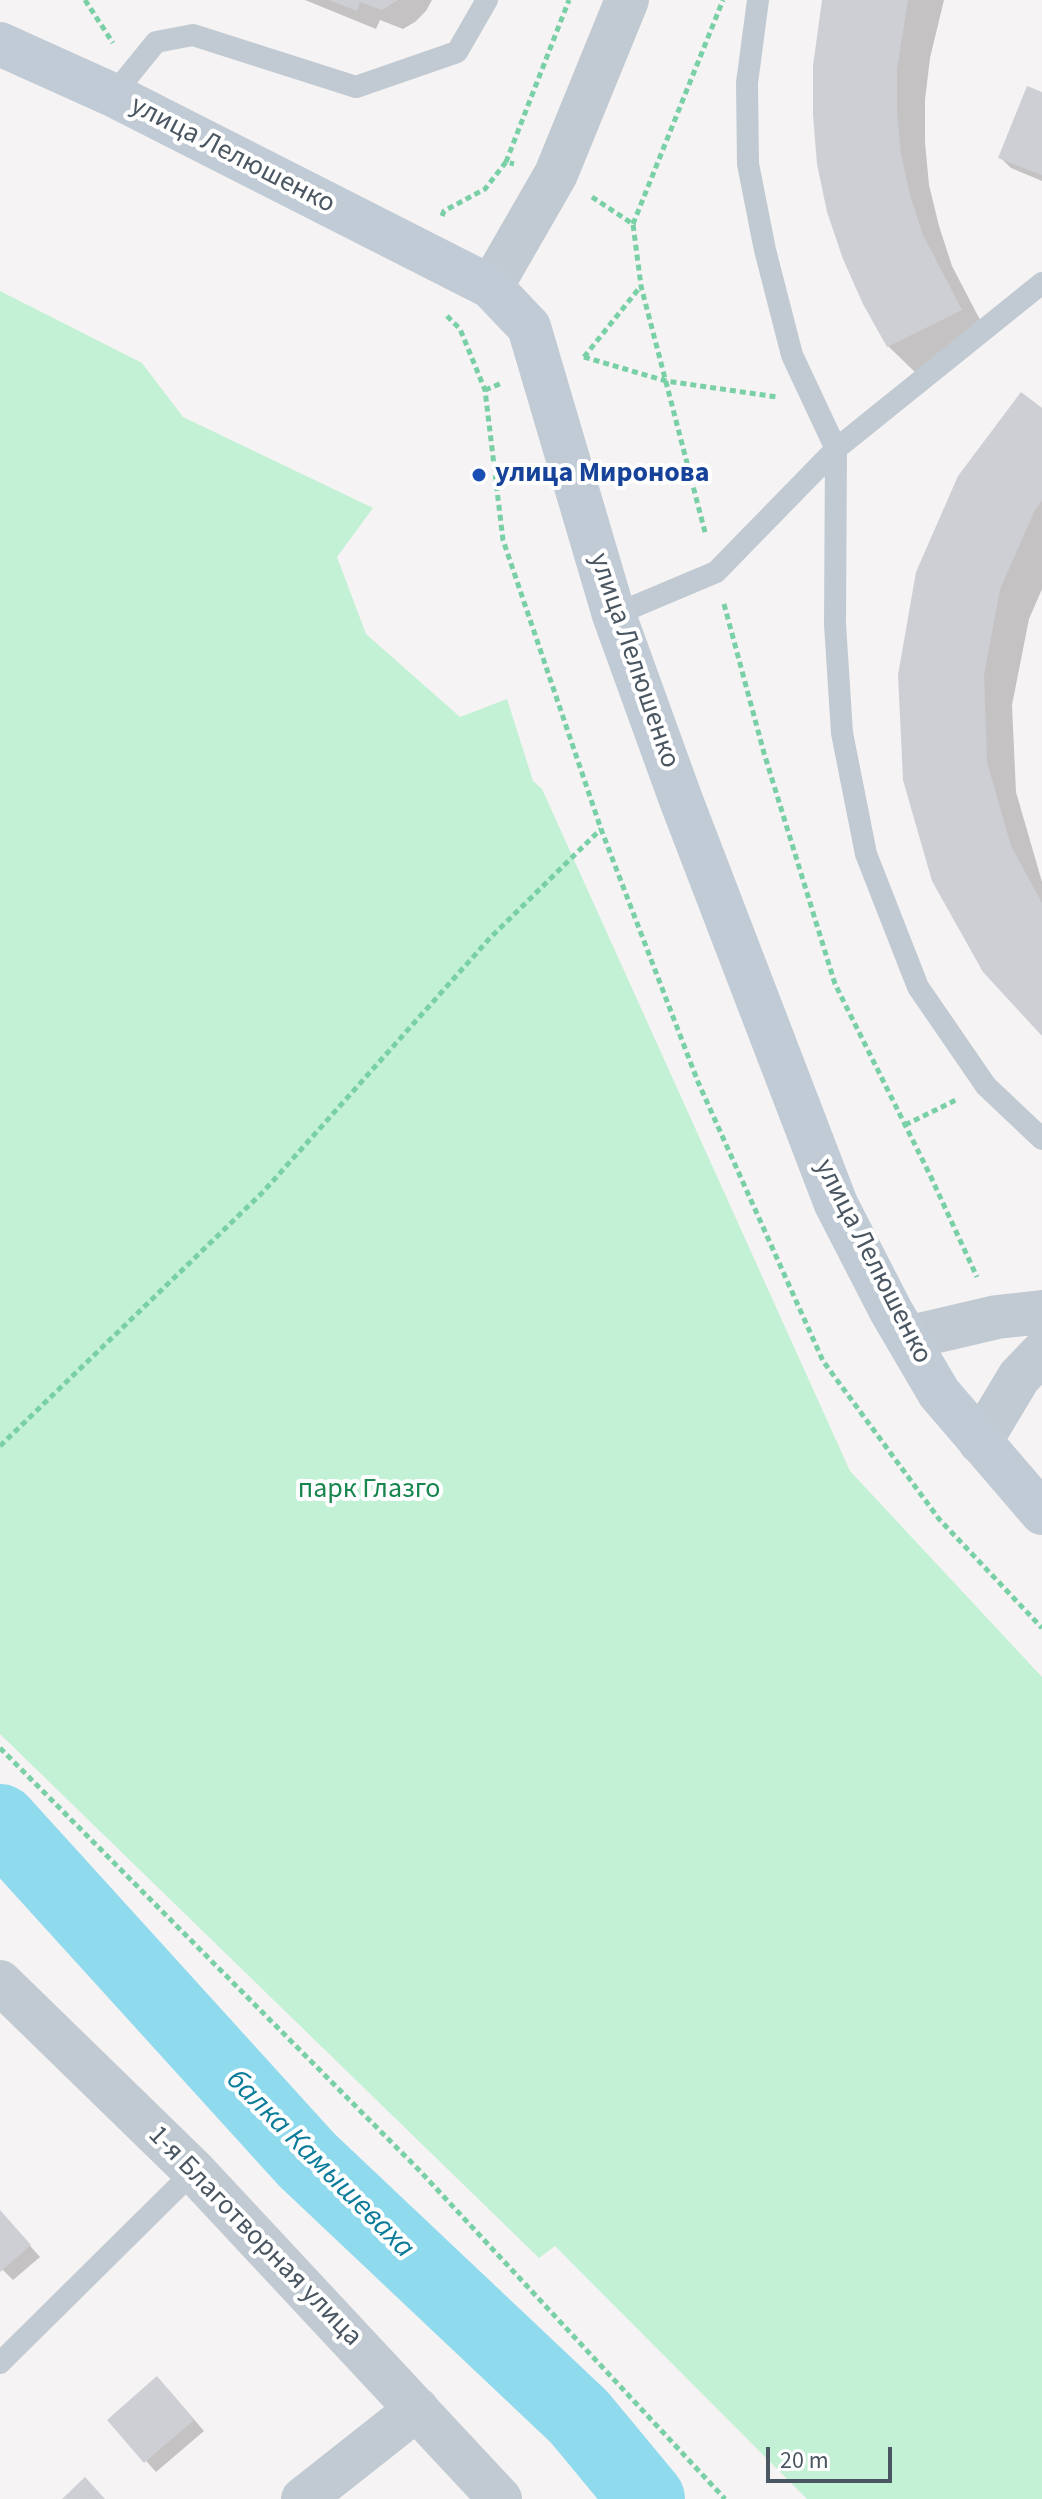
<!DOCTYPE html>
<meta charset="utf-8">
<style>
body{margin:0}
#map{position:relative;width:1042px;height:2499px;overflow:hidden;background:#f5f3f3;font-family:"Source Sans 3",sans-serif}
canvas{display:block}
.scale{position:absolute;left:766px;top:2447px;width:126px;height:36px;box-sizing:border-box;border:4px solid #4a5661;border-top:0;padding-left:10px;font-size:24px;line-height:28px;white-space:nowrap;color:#4a5661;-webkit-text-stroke:6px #fff;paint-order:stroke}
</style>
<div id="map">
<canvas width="1042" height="2499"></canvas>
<div class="scale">20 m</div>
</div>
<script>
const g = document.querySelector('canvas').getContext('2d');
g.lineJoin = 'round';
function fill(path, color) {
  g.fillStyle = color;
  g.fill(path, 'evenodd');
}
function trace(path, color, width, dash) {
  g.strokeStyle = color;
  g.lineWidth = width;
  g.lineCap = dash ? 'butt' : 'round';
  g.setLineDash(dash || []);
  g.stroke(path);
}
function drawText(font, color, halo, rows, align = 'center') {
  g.font = font + ' "Source Sans 3",sans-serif';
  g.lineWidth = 8;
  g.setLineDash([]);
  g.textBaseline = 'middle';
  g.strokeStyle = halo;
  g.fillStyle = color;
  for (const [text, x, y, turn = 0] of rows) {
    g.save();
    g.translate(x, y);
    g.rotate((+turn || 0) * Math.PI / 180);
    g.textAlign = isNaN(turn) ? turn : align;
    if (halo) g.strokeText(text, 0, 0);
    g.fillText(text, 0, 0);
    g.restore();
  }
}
const green = new Path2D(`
 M0 291 142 363 183 417 373 508 337 557 366 634 460 717 507 699 533 781 542 789 850 1471 1042 1677V2499H807L555 2246 539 2258 0 1734Z`);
const shadow = new Path2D(`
 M305 0H432L426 11 415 22 403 29 380 20 376 29Z
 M824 0H944L930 58 925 100V142L929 185 939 226 952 266 990 339 918 375 888 346Z
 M1042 94V181L1011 168 1001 158Z
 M1042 410V589L1029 619 1012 705 1016 792 1042 882V1033L905 780Z
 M0 2212 40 2257 13 2280 0 2267Z
 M168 2389 204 2431 156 2472 110 2420Z`);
const river = new Path2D(`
 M0 1822 307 2160 579 2417 647 2499`);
const building = new Path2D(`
 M329 0H398L382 10 360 2 357 11Z
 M822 0H908L897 69V112L901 154 910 195 923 235 962 310 887 347 863 304 843 259 827 212 817 164 813 115V66Z
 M1027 86 1042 92V175L998 158Z
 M1021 392 1042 408V501L1035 510 1000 589 984 675 987 762 1011 846 1042 903V1036L983 972 932 881 903 780 898 675 916 572 958 476Z
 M0 2210 31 2245 0 2272Z
 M157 2376 194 2420 144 2463 107 2420Z
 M85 2477 105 2499H62Z`);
const path = new Path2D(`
 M85 0 113 43
 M506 162 569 0
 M592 197 633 224 641 286 706 536
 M442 216 444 211 485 189 506 162 514 164
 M633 224 723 0
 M447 316 460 329 485 390 503 540 601 829 698 1082 823 1361 939 1519 1042 1628
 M584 357 666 381 777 397
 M584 357 641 286
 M485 390 502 383
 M724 604 764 753 835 984 930 1175 977 1277
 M905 1125 956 1100
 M0 1446 263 1192 490 938 601 829
 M0 1748 419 2170 725 2499`);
const lane = new Path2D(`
 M758 0 747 83 748 164 765 250 792 355 836 449 835 624 842 733 866 854 918 987 986 1086 1042 1139
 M113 95 156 42 193 35 356 87 457 52 487 0
 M614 615 716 572 836 449 1042 283
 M0 2363 194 2171`);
const street = new Path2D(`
 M491 287 556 174 627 0
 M907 1338 997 1317 1042 1312
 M980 1442 1019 1377 1042 1353
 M0 1982 194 2171 500 2499
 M303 2499 417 2409`);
const secondary = new Path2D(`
 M0 44 113 95 491 287 529 327 614 615 681 800 836 1204 891 1311 939 1393 1042 1513`);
const markers = [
 [479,475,8,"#1a4fb4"]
];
const streetNames = [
 ["улица Лелюшенко",232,156,27],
 ["улица Лелюшенко",633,661,71],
 ["улица Лелюшенко",872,1262,63],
 ["1-я Благотворная улица",254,2237,46]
];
const transitNames = [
 ["улица Миронова",495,475]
];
const parkNames = [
 ["парк Глазго",369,1491]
];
const waterNames = [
 ["балка Камышеваха",319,2165,45]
];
fill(green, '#c3f1d5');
fill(shadow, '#0003');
trace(river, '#90daee', 76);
fill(building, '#cdcfd5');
trace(path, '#7ad0a6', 5, [6, 4]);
trace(lane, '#c1cad2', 22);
trace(street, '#c1cad2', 44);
trace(secondary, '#c1cbd6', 44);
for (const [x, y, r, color] of markers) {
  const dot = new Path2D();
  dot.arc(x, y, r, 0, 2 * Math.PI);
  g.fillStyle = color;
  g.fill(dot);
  trace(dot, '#fff', 3);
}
drawText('28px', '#4a5661', '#fff', streetNames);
drawText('bold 28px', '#164399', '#fff', transitNames, 'left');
drawText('28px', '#17864f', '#fff', parkNames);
drawText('italic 30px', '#0c7c9b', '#fff', waterNames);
</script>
